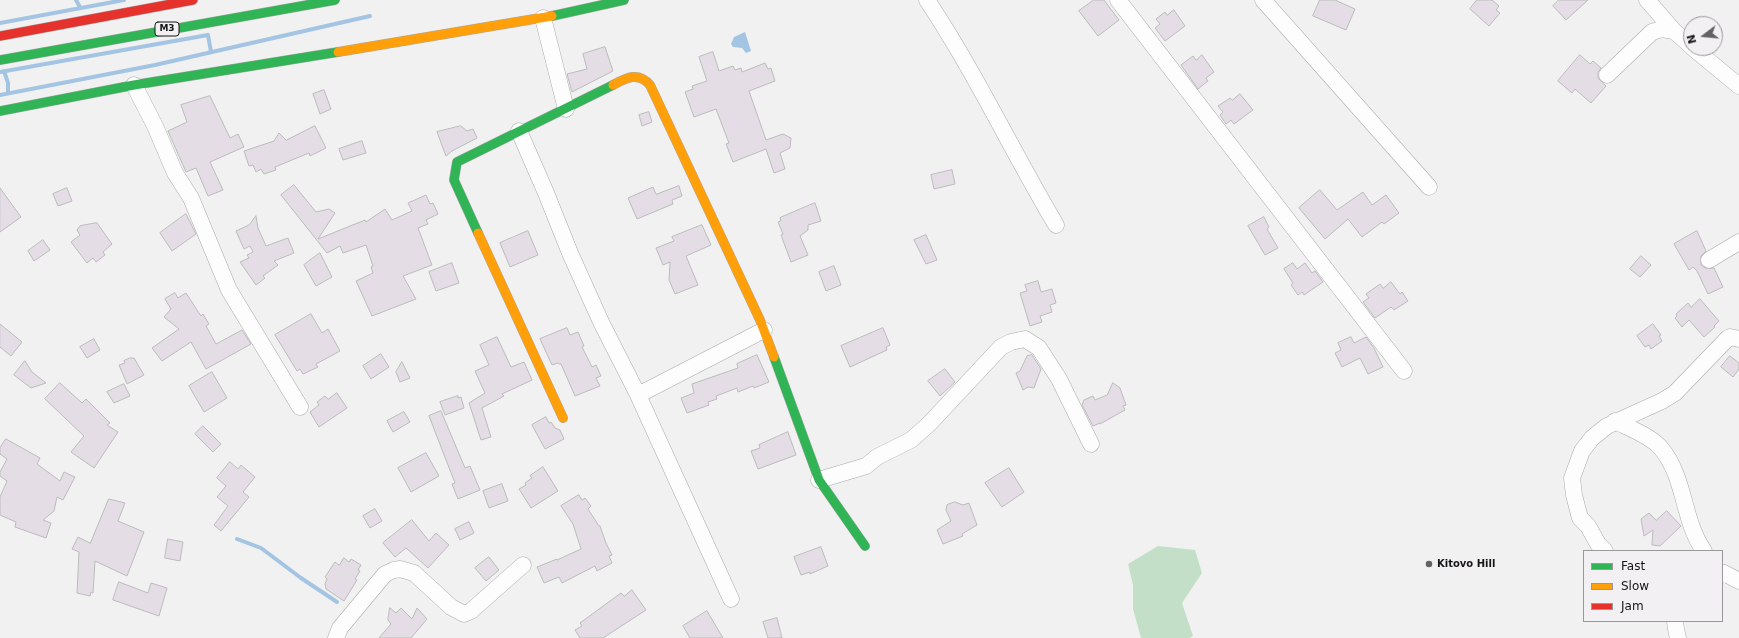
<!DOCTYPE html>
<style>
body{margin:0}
#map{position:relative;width:1739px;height:638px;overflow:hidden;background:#f1f1f1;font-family:"DejaVu Sans",sans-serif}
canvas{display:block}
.legend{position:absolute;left:1583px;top:550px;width:140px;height:72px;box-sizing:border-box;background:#f2f0f2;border:1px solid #9a989a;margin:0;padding:5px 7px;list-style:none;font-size:12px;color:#151516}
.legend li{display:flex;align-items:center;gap:8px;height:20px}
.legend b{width:20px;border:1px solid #9a989a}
.north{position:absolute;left:1683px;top:16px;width:40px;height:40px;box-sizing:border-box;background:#f2f0f2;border:1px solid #9a989a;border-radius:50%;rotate:254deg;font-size:11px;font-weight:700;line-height:16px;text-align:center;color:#151516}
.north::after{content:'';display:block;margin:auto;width:14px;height:18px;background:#626263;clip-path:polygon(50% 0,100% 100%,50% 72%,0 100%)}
</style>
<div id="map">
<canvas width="1739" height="638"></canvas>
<ul class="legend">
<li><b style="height:5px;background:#30b455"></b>Fast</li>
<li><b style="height:5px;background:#ff9f0a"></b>Slow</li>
<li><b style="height:5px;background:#e5322d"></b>Jam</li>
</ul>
<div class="north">N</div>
</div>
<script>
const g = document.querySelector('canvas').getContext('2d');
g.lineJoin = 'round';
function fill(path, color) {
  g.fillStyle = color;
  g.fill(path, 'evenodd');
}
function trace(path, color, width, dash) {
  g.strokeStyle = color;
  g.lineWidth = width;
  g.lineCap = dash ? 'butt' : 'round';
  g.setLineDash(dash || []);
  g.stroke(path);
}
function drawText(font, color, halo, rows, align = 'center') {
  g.font = font + ' "DejaVu Sans",sans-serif';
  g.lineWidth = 3.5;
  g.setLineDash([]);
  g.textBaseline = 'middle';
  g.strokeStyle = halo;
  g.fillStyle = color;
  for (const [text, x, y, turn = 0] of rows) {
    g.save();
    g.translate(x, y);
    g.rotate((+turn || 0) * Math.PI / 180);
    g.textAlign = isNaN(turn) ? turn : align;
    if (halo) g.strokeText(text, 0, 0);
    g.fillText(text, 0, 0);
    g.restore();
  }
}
const forest = new Path2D(`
 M1158 546 1195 550 1202 573 1182 603 1193 636 1190 638H1141L1133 609V585L1128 564Z`);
const water = new Path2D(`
 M745 32 751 51 746 53 742 48 733 47 731 44 734 37Z`);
const stream = new Path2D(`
 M76 0 80 7
 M0 23 124 0
 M4 71 8 83V93
 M0 72 208 35 211 52
 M0 95 155 65 370 16
 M237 539 261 548 301 578 337 602`);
const building = new Path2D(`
 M1094 0H1104L1119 20 1098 36 1079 11Z
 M1320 0H1335L1355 9 1346 30 1313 16Z
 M1477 0H1492L1499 6 1496 10 1500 13 1489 26 1470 9Z
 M1559 0H1588L1566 20 1553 6Z
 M1174 10 1185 26 1165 41 1155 28 1160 24 1156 19 1165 12 1167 15Z
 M605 47 613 71 572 92 567 74 587 69 583 54Z
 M713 52 719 71 733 66 735 70 741 68 742 72 765 63 768 69 771 68 775 81 749 91 766 140 783 134 791 138 790 148 780 153 785 169 774 173 766 149 733 162 726 144 729 143 716 109 694 117 685 92 693 89 692 86 707 81 699 57Z
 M1202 55 1214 72 1206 78 1208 81 1198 89 1181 65 1193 56 1196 60Z
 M1580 55 1590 64 1593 61 1601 68 1598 72V78L1606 86 1591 103 1575 89 1572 93 1558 81Z
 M324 90 331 109 320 114 313 94Z
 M1240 94 1253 110 1234 124 1231 120 1226 124 1220 115 1223 112 1218 106 1230 98 1232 100Z
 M210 96 230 138 238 134 244 147 210 162 223 190 208 196 196 168 186 172 168 131 187 122 181 105Z
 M649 112 652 122 642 126 639 115Z
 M315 126 326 148 310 156 309 153 275 167 276 170 264 174 261 169 256 172 253 165 249 166 244 151 274 141 279 133 286 140Z
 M461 126 467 131 473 129 477 138 452 151 446 156 437 132Z
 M362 141 366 153 343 160 339 149Z
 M952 170 955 184 934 189 931 175Z
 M294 185 316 212 329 209 335 213 318 239 365 220 366 222 385 209 392 220 412 211 408 203 426 195 430 204 433 203 438 214 426 220 428 224 418 228 432 265 403 276 416 299 372 316 356 281 373 273 371 267 373 266 366 245 343 253 340 246 327 253 281 195Z
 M679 186 682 196 672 200 673 204 637 219 628 198 653 187 656 194Z
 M0 188 21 217 0 232Z
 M67 188 72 201 58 206 53 194Z
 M1320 190 1337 210 1363 192 1372 205 1386 195 1399 213 1384 224 1382 222 1362 237 1348 219 1325 239 1299 208Z
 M815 203 821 221 808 225V230L800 236 808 255 791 262 781 235 783 234 778 222 781 221 780 218Z
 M186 214 196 234 172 251 160 233Z
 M256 216 258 228 266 246 288 238 294 253 274 261 278 265 263 276 265 278 256 285 240 262 249 258 247 255 253 252 250 246 244 249 236 231 249 225Z
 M1264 217 1269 227 1267 229 1278 248 1265 255 1248 226Z
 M97 223 112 244 103 252 105 255 96 262 93 258 87 263 71 242 80 235 77 230 80 226Z
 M702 225 711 245 686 256 698 285 675 294 669 280 670 262 663 265 656 248 674 241 672 237Z
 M528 231 538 255 510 267 500 243Z
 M1697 231 1706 251 1701 256V265L1705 268H1714L1723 287 1708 294 1697 271 1693 267 1689 270 1674 244Z
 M926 235 937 260 926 264 914 240Z
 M43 240 50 250 34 261 28 251Z
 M320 253 332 277 316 286 304 265Z
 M1641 256 1651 265 1640 277 1630 269Z
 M452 263 459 283 436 291 429 272Z
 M1293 263 1297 269 1305 263 1312 273 1315 271 1323 282 1304 295 1302 292 1298 295 1291 285 1293 283 1284 269Z
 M834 266 841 285 826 291 819 272Z
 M1038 281 1041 292 1052 289 1056 303 1050 305 1052 312 1040 316 1042 322 1030 326 1020 293 1027 291 1025 285Z
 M1391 282 1400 294 1402 292 1408 301 1394 310 1391 307 1375 318 1363 302 1369 298 1366 294 1380 284 1383 288Z
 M175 293 178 298 186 293 201 316 203 314 209 324 206 326 216 344 242 330 251 344 206 369 191 342 162 361 152 348 179 329 164 317 171 309 165 299Z
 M1700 299 1719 321 1714 326 1715 327 1704 337 1689 320 1682 327 1675 318 1677 316 1676 314 1688 303 1691 307Z
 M311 314 322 333 328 329 340 351 316 364 318 367 303 374 300 369 297 371 275 335Z
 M0 324 22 342 11 356 0 347Z
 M1653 324 1661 335 1659 336 1662 341 1651 349 1649 345 1645 347 1637 336Z
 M567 328 570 335 578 332 584 346 582 347 592 367 596 365 601 376 596 378 600 386 575 396 561 364H559L558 363 552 365 540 339Z
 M883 328 890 345 886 347 887 350 850 367 841 346Z
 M497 337 511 367 524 362 532 380 502 394 504 396 482 408 491 437 481 440 469 403 485 393 475 371 489 365 480 345Z
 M1351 337 1354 343 1366 337 1374 348 1383 367 1368 374 1360 358 1342 367 1335 353 1341 350 1338 343Z
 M94 339 100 350 87 358 80 347Z
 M381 354 389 367 371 379 363 366Z
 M757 355 769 382 754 388 753 386 738 392 737 388 716 396 717 399 708 402 709 405 687 413 681 398 694 393 692 384 738 368 737 364Z
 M1032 355 1041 369 1034 388 1028 387 1023 390 1016 373 1020 371 1027 356Z
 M1730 356 1739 363V369L1733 377 1721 367Z
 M130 358H134L144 375 127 384 119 365 125 363 124 361Z
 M25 361 32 372 46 383 31 388 14 375Z
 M402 362 410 378 400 382 396 372Z
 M945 369 955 382 940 396 928 381Z
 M212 372 227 398 204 412 189 386Z
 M60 383 82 403 86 399 110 423 107 425 118 432 94 468 71 452 84 436 45 399Z
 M1113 383 1120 388 1126 405 1123 406 1125 410 1100 424V423L1093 426 1082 405 1084 400 1093 396 1095 400 1107 395Z
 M124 384 130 396 114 403 107 392Z
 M337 393 347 408 319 427 310 412 319 405 317 402 325 396 328 399Z
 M458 396V398L461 397 464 408 445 415 440 402Z
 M441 411 465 468 470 466 480 490 458 499 452 484 455 483 429 416Z
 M404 412 410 422 393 432 387 421Z
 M546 417 549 423 551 422 555 428 560 430 564 439 545 449 532 425Z
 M203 426 221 444 213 452 195 434Z
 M788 432 796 455 758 469 751 451 760 448 759 445Z
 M6 439 40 458 37 464 60 481 64 472 75 477 63 500 57 497 54 511 43 520 51 523 46 538 15 527 16 522 0 515V497L7 481 0 476V472L7 459 0 454V448Z
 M426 453 439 476 411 492 398 468Z
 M230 462 238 469 241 465 255 477 243 492 249 497 221 531 214 525 228 506 217 497 226 486 217 478Z
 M543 467 558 491 531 508 519 489 526 485 525 483 532 478 530 476Z
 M1009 468 1024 492 1002 507 985 483Z
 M502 484 508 501 489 508 483 491Z
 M579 495 582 500 585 498 591 506 588 509 599 526H600L606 543 612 555 609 556 612 563 597 571 595 566 562 583 559 577 544 583 537 567 557 559V560L581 549 573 524 561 506Z
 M109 499 125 503 118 521 144 532 127 576 95 561 93 593 91 592 90 596 77 593 79 552 72 549 78 537 90 543Z
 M955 502 963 505 969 503 977 525 962 534 963 536 943 544 937 530 951 521 946 510 947 505Z
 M375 509 382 521 370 528 363 516Z
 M1667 511 1681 526 1660 546 1652 545 1653 530 1644 536 1641 519 1649 513 1656 520Z
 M412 520 429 541 436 533 449 545 428 568 406 548 395 557 383 543Z
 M469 522 474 533 460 540 455 529Z
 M168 539 183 542 180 561 165 558Z
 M821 547 828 566 810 574V572L801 575 794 557Z
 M489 557 499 570 486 581 475 568Z
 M344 558 349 562 351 559 361 565 358 570 360 571 355 579 357 580 344 601 326 589 325 584 327 579 325 577 335 562 339 565Z
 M119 582 148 593 151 583 167 588 159 616 113 600Z
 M632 590 646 610 603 638H580L575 630 582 626 580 623 621 593 624 596Z
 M390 608 396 613 401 608 412 619 417 608 427 619 411 638H379L391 624 388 620Z
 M707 611 723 638H690L683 626Z
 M777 618 782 638H768L763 622Z`);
const street = new Path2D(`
 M927 0C975 72 1012 151 1056 225
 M1118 0 1404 371
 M1263 0 1429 187
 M1647 0 1674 31 1691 46
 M543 18 566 109
 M1693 48 1739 86
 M1607 75 1652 32 1662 29 1674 31
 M134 85 155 126 175 173 191 198 229 290 300 407
 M519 131 546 193 570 253 601 322 638 395 731 599
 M1709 260 1739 242
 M638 395 764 330
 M1615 421C1629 428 1649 435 1660 447 1686 477 1682 520 1704 551
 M819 480 866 466 877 457 911 440 929 424 1001 347 1011 342 1025 339 1039 348 1059 379 1091 444
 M1605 551 1598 544 1588 526 1580 518 1574 495 1572 478 1582 451 1592 438 1607 426 1662 401 1675 393 1728 338 1730 337 1739 339
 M1722 575 1724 573 1739 581
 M1675 621 1676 629 1678 638
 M336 638 340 628 385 574 394 570 400 569 414 573 451 607 464 614 471 611 523 565`);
const fast = new Path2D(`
 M552 16 624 0
 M0 60 335 0
 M0 111 134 85 338 52
 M478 233 454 180 457 162 613 85
 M774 357 819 480 865 546`);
const slow = new Path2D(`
 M338 52 552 16
 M613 85C626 78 638 71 650 85L760 320 774 357
 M478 233 563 418`);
const jam = new Path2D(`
 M0 36 193 0`);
const markers = [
 [1429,564,4,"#626263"]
];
const shields = [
 [167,29,24]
];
const shieldNames = [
 ["M3",167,29]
];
const poiNames = [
 ["Kitovo Hill",1437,564]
];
fill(forest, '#c3dfc8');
fill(water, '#a4c4e3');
trace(stream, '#a4c4e3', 4);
fill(building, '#e4dde6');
trace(building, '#bbb', 1);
trace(street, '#aaa', 17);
trace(fast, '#aaa', 10);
trace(slow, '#aaa', 10);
trace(jam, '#aaa', 10);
trace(street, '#fdfdfd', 16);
trace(fast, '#30b455', 9);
trace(slow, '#ff9f0a', 9);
trace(jam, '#e5322d', 9);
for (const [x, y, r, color] of markers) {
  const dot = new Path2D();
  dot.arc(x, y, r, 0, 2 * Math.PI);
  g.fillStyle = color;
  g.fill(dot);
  trace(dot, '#f2f0f2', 1.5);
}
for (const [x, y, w] of shields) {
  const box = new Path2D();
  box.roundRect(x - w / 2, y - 7, w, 14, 3);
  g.fillStyle = '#f2f0f2';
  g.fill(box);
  trace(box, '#151516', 1);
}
drawText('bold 9px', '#151516', null, shieldNames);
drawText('bold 10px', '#151516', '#f2f0f2', poiNames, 'left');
</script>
